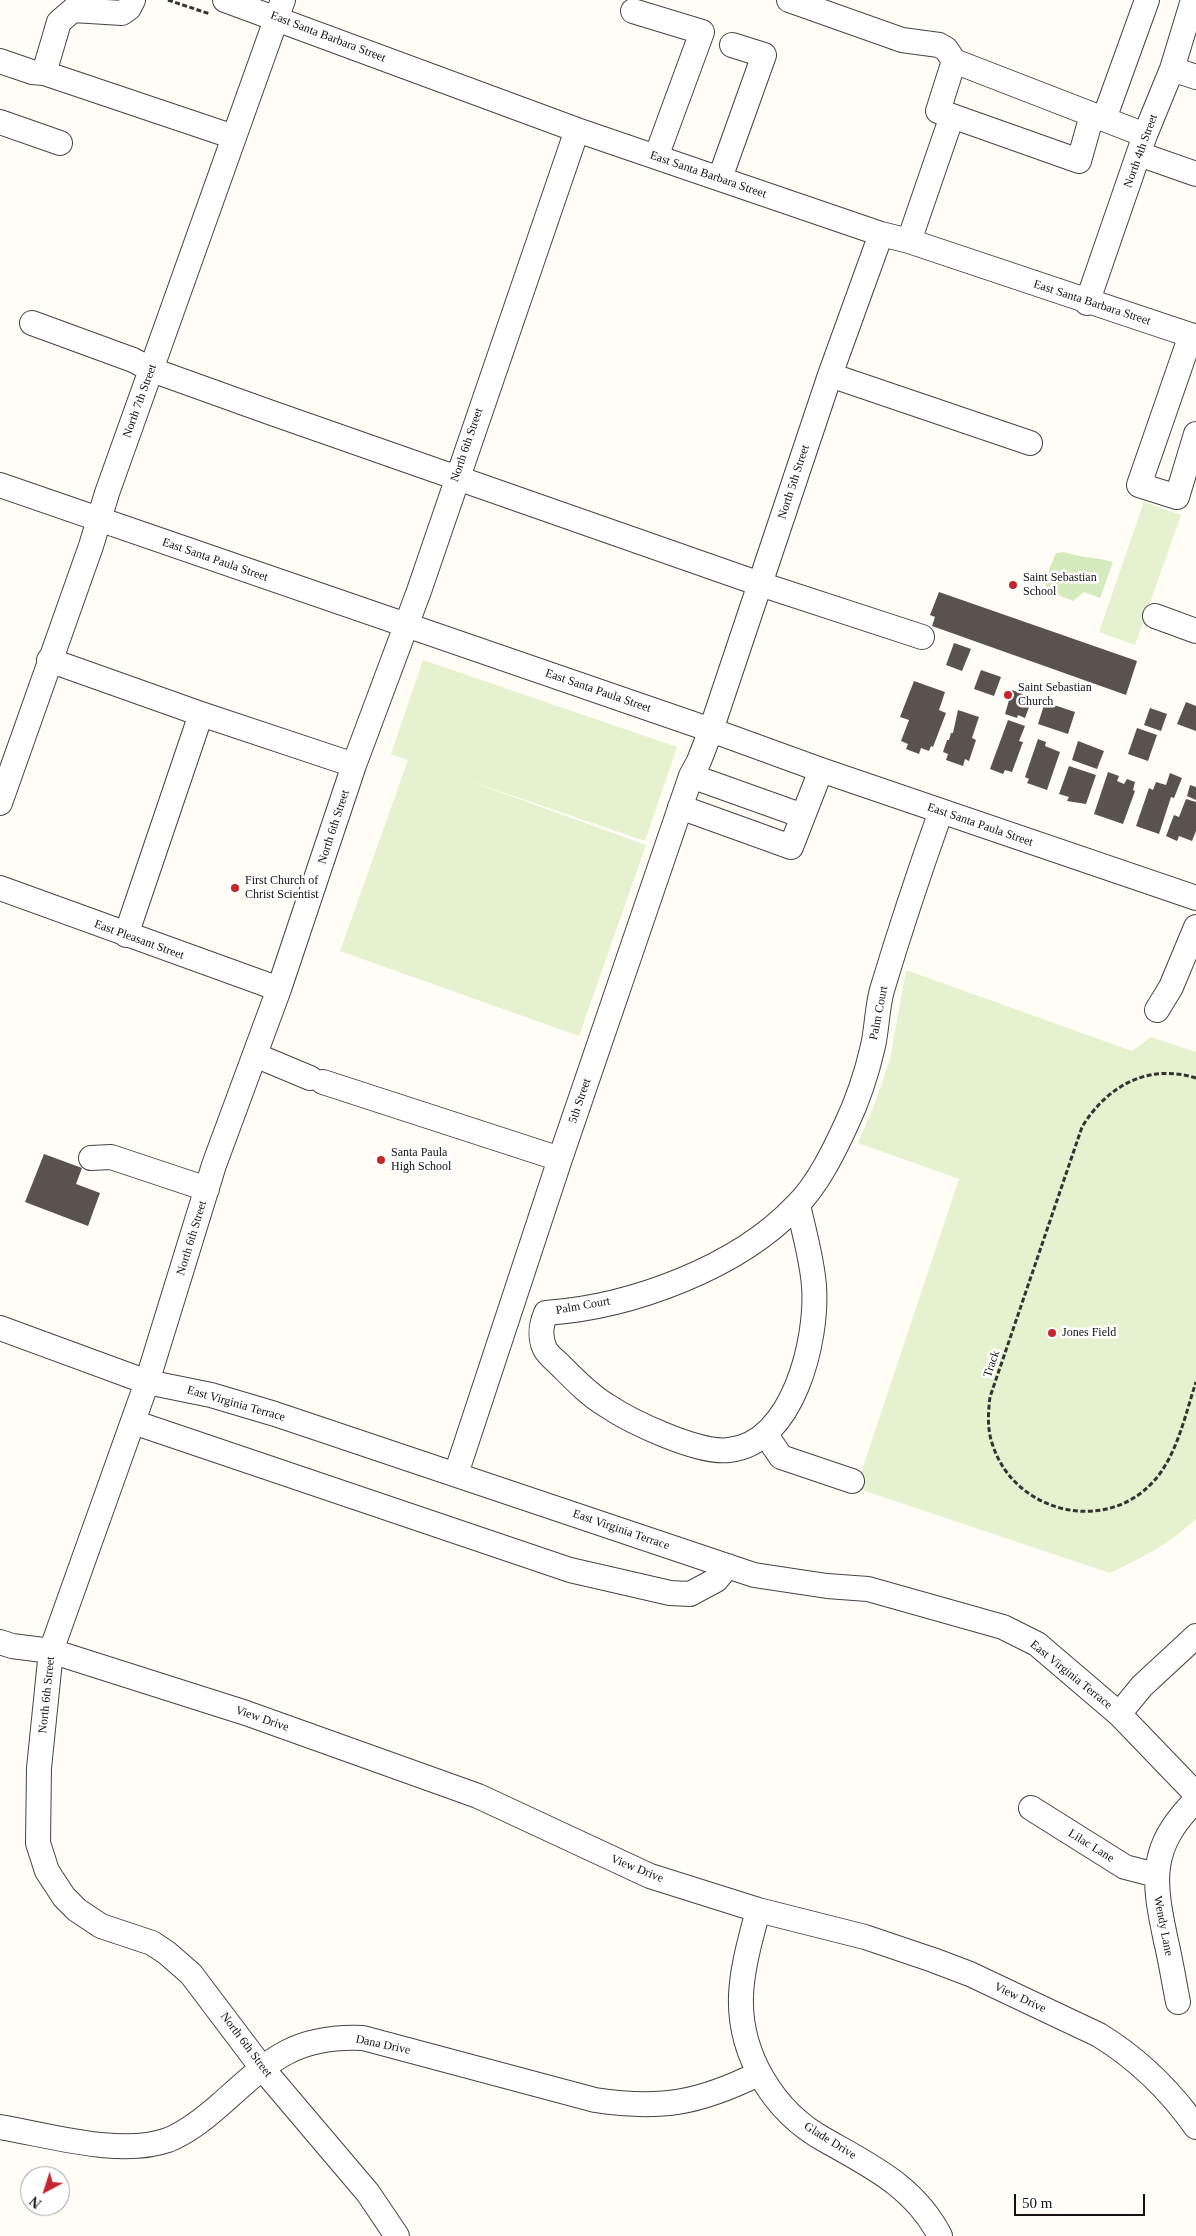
<!DOCTYPE html>
<style>
body{margin:0}
#map{position:relative;width:1196px;height:2236px;overflow:hidden;background:#fffdf5;font-family:"Times New Roman",serif}
canvas{display:block}
.north{position:absolute;left:20px;top:2166px;width:50px;height:50px;box-sizing:border-box;background:#fff;border:1px solid #a0a0a0;border-radius:50%;rotate:220deg;font-size:14px;font-weight:700;line-height:20px;text-align:center;color:#111}
.north::after{content:'';display:block;margin:auto;width:18px;height:22px;background:#c4262e;clip-path:polygon(50% 0,100% 100%,50% 72%,0 100%)}
.scale{position:absolute;left:1014px;top:2194px;width:131px;height:22px;box-sizing:border-box;border:2px solid #111;border-top:0;padding-left:6px;font-size:15px;line-height:18px;white-space:nowrap;color:#111;-webkit-text-stroke:4px #fff;paint-order:stroke}
</style>
<div id="map">
<canvas width="1196" height="2236"></canvas>
<div class="north">N</div>
<div class="scale">50 m</div>
</div>
<script>
const g = document.querySelector('canvas').getContext('2d');
g.lineJoin = 'round';
function fill(path, color) {
  g.fillStyle = color;
  g.fill(path, 'evenodd');
}
function trace(path, color, width, dash) {
  g.strokeStyle = color;
  g.lineWidth = width;
  g.lineCap = dash ? 'butt' : 'round';
  g.setLineDash(dash || []);
  g.stroke(path);
}
function drawText(font, color, halo, rows, align = 'center') {
  g.font = font + ' "Times New Roman",serif';
  g.lineWidth = 5;
  g.setLineDash([]);
  g.textBaseline = 'middle';
  g.strokeStyle = halo;
  g.fillStyle = color;
  for (const [text, x, y, turn = 0] of rows) {
    g.save();
    g.translate(x, y);
    g.rotate((+turn || 0) * Math.PI / 180);
    g.textAlign = isNaN(turn) ? turn : align;
    if (halo) g.strokeText(text, 0, 0);
    g.fillText(text, 0, 0);
    g.restore();
  }
}
const green = new Path2D(`
 M1064 552C1081 558 1097 557 1113 562L1100 598 1084 592 1073 601 1045 590 1050 567 1056 553Z`);
const pitch = new Path2D(`
 M1144 502 1181 515 1135 645 1099 632Z
 M423 660 677 747 645 841 464 779 646 845 579 1036 340 951 408 760 391 754Z
 M906 970 1132 1051 1151 1037 1196 1052V1519C1170 1543 1142 1558 1110 1573L856 1488 959 1179 858 1143 875 1103 890 1059Z`);
const building = new Path2D(`
 M939 592 1137 661 1126 695 932 626 935 617 930 615Z
 M954 643 971 649 962 671 946 665Z
 M981 670 1001 677 994 696 974 689Z
 M914 681 945 692 939 710 946 713 933 747 931 746 929 751 921 748 919 754 906 749 908 744 901 741 909 720 900 717Z
 M1012 690 1023 694 1022 698 1031 702 1025 718 1018 715 1017 718 1005 714Z
 M1045 702 1075 712 1068 734 1038 724Z
 M1186 702 1196 706V731L1177 724Z
 M1150 708 1167 714 1161 731 1144 725Z
 M958 710 979 717 972 738 976 740 969 761 965 759 963 766 946 760 948 754 943 752 947 740H949L951 733H953Z
 M1008 720 1025 726 1019 741 1023 742 1012 772 1005 770 1003 774 990 769Z
 M1137 728 1157 735 1148 761 1128 754Z
 M1038 739 1046 742 1045 746 1060 752 1047 790 1027 783 1029 779 1025 777Z
 M1078 741 1104 751 1097 769 1072 760Z
 M1069 766 1096 775 1086 804 1067 801 1069 797 1059 794Z
 M1108 772 1119 776 1117 781 1124 784 1127 779 1135 782 1133 790 1135 791 1123 824 1094 814Z
 M1170 773 1182 778 1174 798 1171 797 1159 834 1136 826 1149 788 1153 790 1156 782 1166 785Z
 M1190 785 1196 787V800L1187 796Z
 M1186 799 1196 802V831L1192 841 1179 836 1177 841 1166 836 1174 815 1179 817Z
 M44 1154 82 1168 76 1184 100 1193 88 1226 25 1202Z`);
const path = new Path2D(`
 M168 0 210 14
 M1196 1078C1148 1063 1107 1086 1082 1127L990 1397C988 1414 987 1430 993 1446 1015 1512 1104 1535 1153 1482 1177 1456 1185 1415 1196 1382`);
const minor = new Path2D(`
 M225 0 577 130 881 234 909 241 1196 337
 M789 0 902 40 939 45 946 49 954 61 1145 135
 M633 11 702 32 656 157
 M0 61 32 72 44 73 234 137
 M954 61 938 111 1079 161 1092 115
 M1172 69 1196 77
 M44 73 59 22 73 10 122 13 129 8 133 0
 M1104 119 1147 0
 M0 122 60 143
 M1139 154 1196 174
 M720 178 764 55 732 45
 M909 241 952 116
 M1087 303 1145 135 1172 69 1193 0
 M32 323 133 360 152 370 269 412 760 584 922 637
 M1191 335 1139 485 1177 497 1196 434
 M830 375 1030 443
 M0 485 711 730 821 770 1196 898
 M1155 616 1196 631
 M49 660 201 714 354 765
 M691 776 803 816
 M0 803 91 546 107 493 283 0
 M680 807 791 847 821 770
 M0 888 279 989
 M126 935 201 714
 M1157 1010 1171 987 1196 927
 M255 1055 310 1078
 M323 1082 560 1159
 M91 1158 111 1157 207 1189
 M798 1205C804 1232 812 1259 814 1286 818 1340 793 1444 729 1450 699 1454 631 1422 606 1405 589 1395 574 1379 560 1365 556 1361 548 1355 545 1349 539 1336 541 1325 546 1313 631 1307 738 1268 797 1205 818 1184 834 1151 846 1125 858 1100 867 1072 873 1046 877 1028 877 1008 882 990 900 930 920 870 941 811
 M0 1328 147 1382 211 1395 275 1414 754 1575 827 1586 868 1589 1003 1627 1037 1644 1119 1714 1196 1794
 M133 1422 570 1570 670 1593 690 1594 716 1580 728 1566
 M766 1435 781 1457 852 1481
 M456 1474 560 1159 691 776 699 761 711 730 830 375 881 234
 M0 1642 12 1646 51 1651 246 1713 478 1796 650 1876 758 1910 865 1937 933 1960 970 1974 1099 2035C1138 2059 1169 2089 1196 2127
 M1119 1714 1142 1686 1196 1636
 M1031 1808 1125 1867 1156 1875
 M758 1910C751 1938 742 1967 741 1996 739 2055 774 2112 825 2140 871 2166 915 2187 940 2236
 M1178 2002C1174 1982 1171 1962 1166 1941 1153 1880 1148 1848 1196 1800
 M0 2127C49 2135 120 2157 168 2140 188 2132 205 2118 221 2104 269 2061 294 2035 363 2038L595 2100C661 2110 699 2103 758 2074
 M397 2236 368 2193 262 2068 191 1974 167 1953 152 1943 101 1926 77 1910 64 1897 47 1871 38 1843 39 1768 51 1651 147 1382 214 1165 279 989 354 765 419 591 577 130`);
const markers = [
 [1013,585,5,"#c4262e"],
 [1008,695,5,"#c4262e"],
 [235,888,5,"#c4262e"],
 [381,1160,5,"#c4262e"],
 [1052,1333,5,"#c4262e"]
];
const streetNames = [
 ["East Santa Barbara Street",328,37,21],
 ["North 4th Street",1141,151,-70],
 ["East Santa Barbara Street",708,175,19],
 ["East Santa Barbara Street",1092,303,18],
 ["North 7th Street",140,401,-70],
 ["North 6th Street",467,445,-71],
 ["North 5th Street",794,482,-72],
 ["East Santa Paula Street",215,560,19],
 ["East Santa Paula Street",598,691,19],
 ["East Santa Paula Street",980,825,19],
 ["North 6th Street",334,827,-72],
 ["East Pleasant Street",139,940,20],
 ["Palm Court",879,1013,-79],
 ["5th Street",580,1101,-71],
 ["North 6th Street",192,1238,-73],
 ["Palm Court",583,1306,-10],
 ["Track",992,1364,-71],
 ["East Virginia Terrace",236,1404,16],
 ["East Virginia Terrace",621,1530,19],
 ["East Virginia Terrace",1071,1675,39],
 ["North 6th Street",47,1695,-84],
 ["View Drive",262,1719,19],
 ["Lilac Lane",1091,1846,32],
 ["View Drive",637,1869,22],
 ["Wendy Lane",1163,1926,79],
 ["View Drive",1020,1998,25],
 ["North 6th Street",246,2045,53],
 ["Dana Drive",383,2045,12],
 ["Glade Drive",830,2141,32]
];
const poiNames = [
 ["Saint Sebastian",1023,578],
 ["School",1023,592],
 ["Saint Sebastian",1018,688],
 ["Church",1018,702],
 ["First Church of",245,881],
 ["Christ Scientist",245,895],
 ["Santa Paula",391,1153],
 ["High School",391,1167],
 ["Jones Field",1062,1333]
];
fill(green, '#d5ebbd');
fill(pitch, '#e6f2cf');
fill(building, '#5a524d');
trace(minor, '#444', 26);
trace(path, '#333', 3, [5, 2.5]);
trace(minor, '#fff', 24);
for (const [x, y, r, color] of markers) {
  const dot = new Path2D();
  dot.arc(x, y, r, 0, 2 * Math.PI);
  g.fillStyle = color;
  g.fill(dot);
  trace(dot, '#fff', 2);
}
drawText('12px', '#111', '#fff', streetNames);
drawText('12px', '#111', '#fff', poiNames, 'left');
</script>
